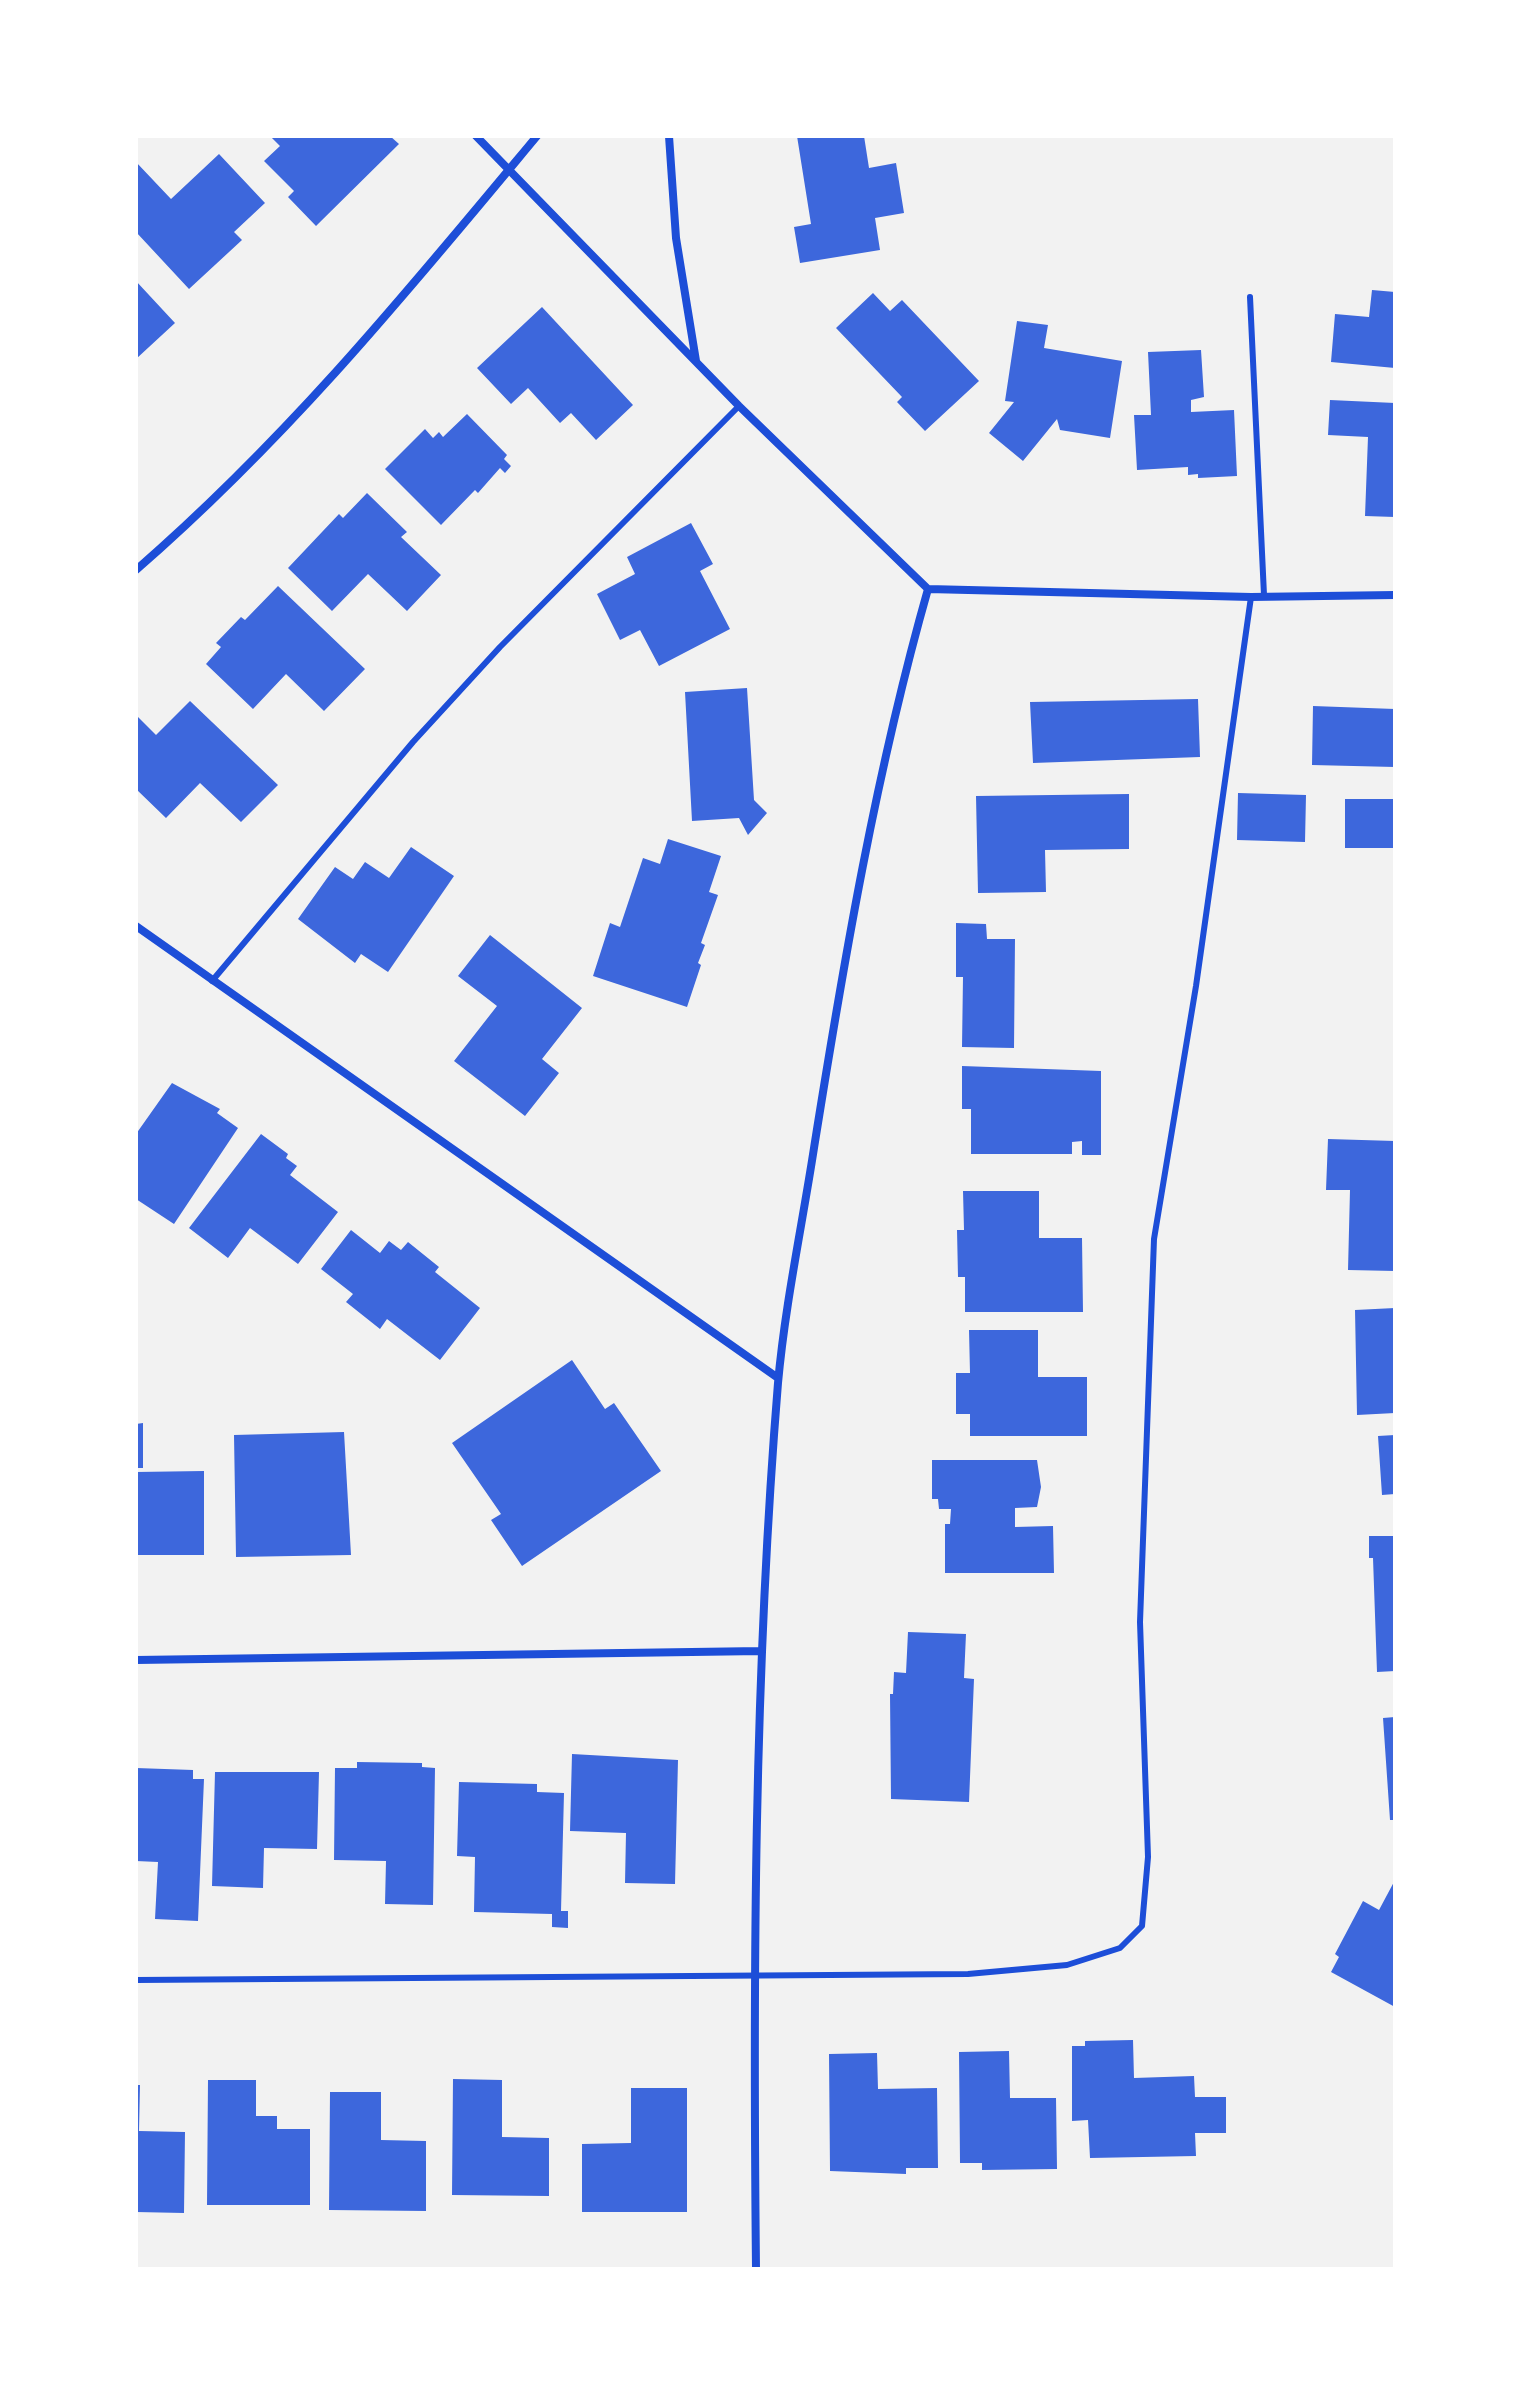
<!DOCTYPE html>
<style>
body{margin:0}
#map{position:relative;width:1531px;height:2405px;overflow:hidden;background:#f2f2f2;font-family:"Zilla Slab",serif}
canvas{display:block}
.frame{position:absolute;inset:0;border:138px solid #fff;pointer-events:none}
</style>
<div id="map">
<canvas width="1531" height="2405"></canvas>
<div class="frame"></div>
</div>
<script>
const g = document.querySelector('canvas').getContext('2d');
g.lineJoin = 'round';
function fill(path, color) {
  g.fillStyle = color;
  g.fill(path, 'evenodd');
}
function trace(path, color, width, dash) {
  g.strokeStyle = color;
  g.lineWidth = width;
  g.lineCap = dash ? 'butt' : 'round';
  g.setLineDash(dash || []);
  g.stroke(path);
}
const building = new Path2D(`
 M270 136H390L399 144 316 226 288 197 294 191 264 161 280 146Z
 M797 136H864L869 168 896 163 904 213 875 218 880 250 800 263 794 227 811 224Z
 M219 154 265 203 234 232 242 240 189 289 136 232V162L171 199Z
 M136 281 175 323 136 359Z
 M1372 290 1395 292V368L1331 362 1335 314 1369 317Z
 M873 293 890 311 902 300 979 381 925 431 897 402 902 397 836 328Z
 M542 307 633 405 596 440 571 413 560 423 528 388 511 404 477 368Z
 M1017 321 1048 325 1044 348 1122 361 1110 438 1060 430 1057 419 1023 461 989 433 1014 402 1005 401Z
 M1201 350 1204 397 1191 400V412L1234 410 1237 476 1198 478V474L1188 475V467L1137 470 1134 415H1151L1148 352Z
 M1330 400 1395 403V517L1365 516 1368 437 1328 435Z
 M467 414 507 455 504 459 511 466 505 473 500 468 478 493 475 490 441 525 385 469 425 429 433 438 439 432 443 437Z
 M367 493 407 532 401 537 441 575 407 611 368 574 332 611 288 568 339 514 343 518Z
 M691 523 713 564 700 571 730 629 659 666 640 630 620 640 597 594 635 574 627 557Z
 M278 586 365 669 324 711 286 674 253 709 206 664 221 647 216 643 241 617 245 620Z
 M747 688 754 800 767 813 748 835 739 818 692 821 685 692Z
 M1198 699 1200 757 1033 763 1030 702Z
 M190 701 278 785 241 822 200 783 166 818 136 789V715L156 735Z
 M1313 706 1395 709V767L1312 765Z
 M1238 793 1306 795 1305 842 1237 840Z
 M1129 794V849L1045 850 1046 892 978 893 976 796Z
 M1345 799H1395V848H1345Z
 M668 839 721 856 709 892 718 895 701 943 705 945 698 963 701 965 687 1007 593 976 610 923 620 927 643 858 660 864Z
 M411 847 454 876 388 972 361 954 355 963 298 919 335 867 353 879 365 862 389 878Z
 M956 923 986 924 987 939H1015L1014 1048 962 1047 963 977H956Z
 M490 935 582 1008 542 1059 559 1073 525 1116 454 1061 497 1006 458 976Z
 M962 1066 1101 1071V1155H1082V1141L1072 1142V1154H971V1109H962Z
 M172 1083 220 1109 217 1113 238 1128 174 1224 136 1199V1134Z
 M261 1134 288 1154 286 1158 297 1166 290 1175 338 1212 298 1264 250 1228 228 1258 189 1228Z
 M1328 1139 1395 1141V1271L1348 1270 1350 1190H1326Z
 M963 1191H1039V1238H1082L1083 1312H965V1277H958L957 1230H964Z
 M351 1230 380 1253 389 1241 401 1250 408 1242 439 1267 435 1272 480 1308 440 1360 387 1319 380 1329 346 1302 353 1294 321 1269Z
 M1395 1308V1413L1357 1415 1355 1310Z
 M969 1330H1038V1377H1087V1436H970V1414H956V1373H970Z
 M572 1360 605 1409 614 1403 661 1471 522 1566 491 1520 501 1514 452 1443Z
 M143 1423V1468H136V1424Z
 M344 1432 351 1555 236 1557 234 1435Z
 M1395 1435V1494L1382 1495 1378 1436Z
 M932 1460H1037L1041 1487 1037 1507 1015 1508V1527L1053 1526 1054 1573H945V1524H950L951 1509H939L938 1499H932Z
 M204 1471V1555H136V1472Z
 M1369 1536H1395V1671L1377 1672 1373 1558H1369Z
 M908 1632 966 1634 964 1678 974 1679 969 1802 891 1799 890 1694H893L894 1672 906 1673Z
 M1395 1717V1820H1390L1383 1718Z
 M572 1754 678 1760 675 1884 625 1883 626 1833 570 1831Z
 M357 1762 422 1763V1767L435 1768 433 1905 385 1904 386 1861 334 1860 335 1768H357Z
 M136 1768 193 1770V1779H204L198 1921 155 1919 158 1862 136 1861Z
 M215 1772H319L317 1849 264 1848 263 1888 212 1886Z
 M459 1782 537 1784V1792L564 1793 561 1911H568V1928L552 1927V1914L474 1912 475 1857 457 1856Z
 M1395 1880V2007L1331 1972 1339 1957 1335 1954 1363 1901 1379 1910Z
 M1133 2040 1134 2078 1194 2076 1195 2097H1226V2133H1195L1196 2156 1090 2158 1088 2120 1072 2121V2046H1085V2041Z
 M1009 2051 1010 2098H1056L1057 2169 982 2170V2163H960L959 2052Z
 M877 2053 878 2089 937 2088 938 2168H906V2174L830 2171 829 2054Z
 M453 2079 502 2080V2137L549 2138V2196L452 2195Z
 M208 2080H256V2116H277V2129H310V2205H207Z
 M136 2085H140L139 2131 185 2132 184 2213 136 2212Z
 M631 2088H687V2212H582V2144L631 2143Z
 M330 2092H381V2140L426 2141V2211L329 2210Z`);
const service = new Path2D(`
 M1250 297 1264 595
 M212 981 413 742 500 647 739 406
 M136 1980 968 1974 1067 1965 1120 1948 1142 1926 1148 1857 1140 1622 1154 1239 1196 986 1251 597`);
const minor = new Path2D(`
 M476 136 739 406 928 589 1251 597 1395 595
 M669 136 676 238 696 361
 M136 570C289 437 408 291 537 136
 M136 926 778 1378
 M136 1660 761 1651
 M756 2269C753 1974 754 1678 778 1383 785 1305 802 1226 814 1148 844 960 876 772 928 589`);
fill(building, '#3d67dc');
trace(service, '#1d4ed8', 6);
trace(minor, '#1d4ed8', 8);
</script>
